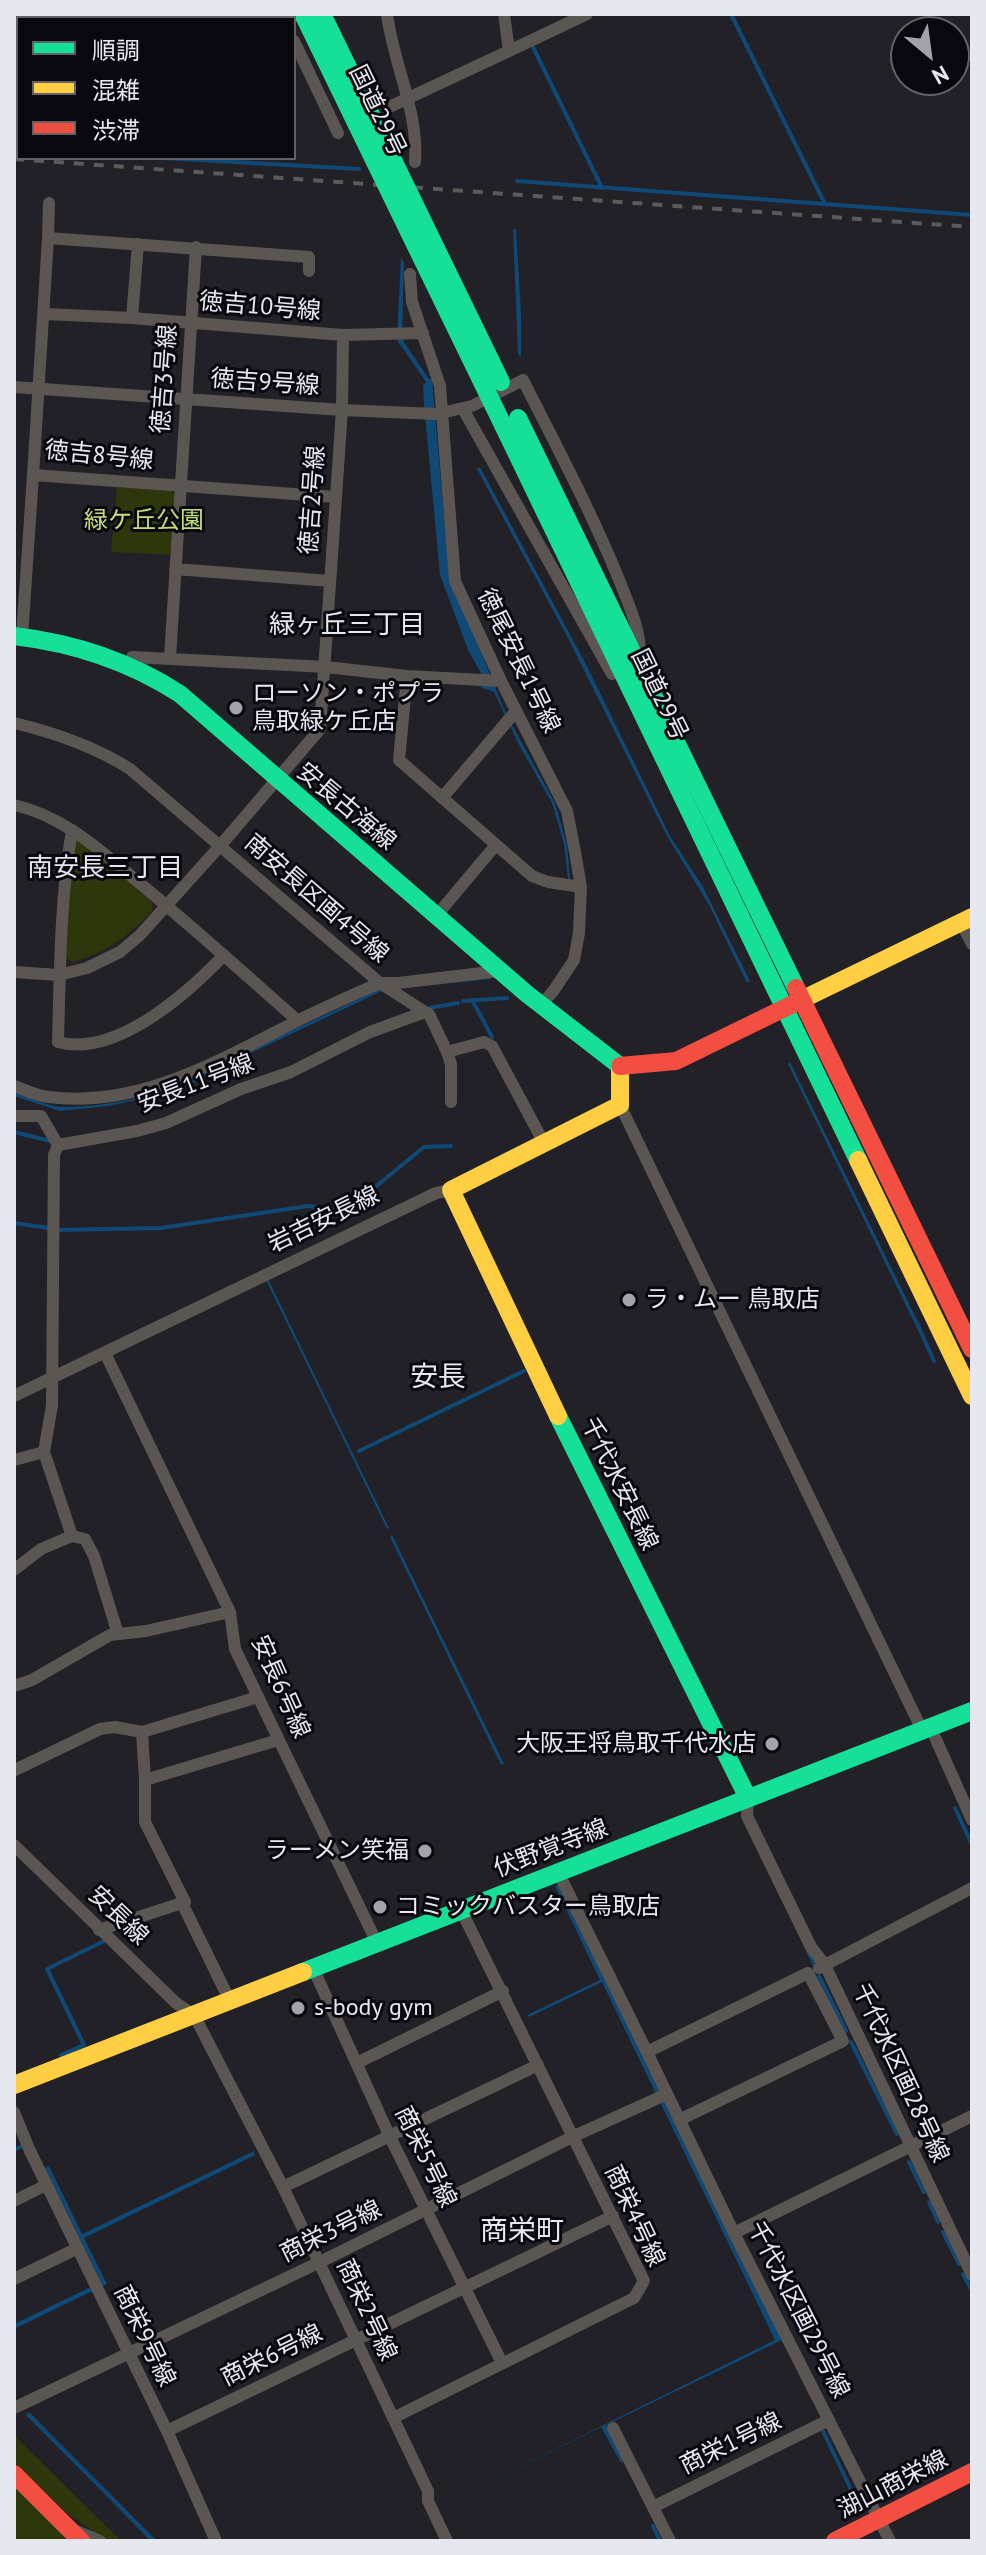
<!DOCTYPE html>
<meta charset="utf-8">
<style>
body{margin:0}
#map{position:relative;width:986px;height:2555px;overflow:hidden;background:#212127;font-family:"PT Sans","Noto Sans JP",sans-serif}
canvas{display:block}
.frame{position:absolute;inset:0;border:16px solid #e7e7f0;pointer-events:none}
.legend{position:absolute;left:16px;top:16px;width:280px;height:144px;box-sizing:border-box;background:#09080e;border:2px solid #626168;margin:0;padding:10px 14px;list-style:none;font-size:24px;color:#e7e7f0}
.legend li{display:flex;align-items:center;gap:16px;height:40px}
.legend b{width:40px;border:2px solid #626168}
.north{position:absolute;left:890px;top:16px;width:80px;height:80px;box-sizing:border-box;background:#09080e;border:2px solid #626168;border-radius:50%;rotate:151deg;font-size:22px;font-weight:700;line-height:32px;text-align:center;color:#e7e7f0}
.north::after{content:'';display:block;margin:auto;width:28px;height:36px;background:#a2a2aa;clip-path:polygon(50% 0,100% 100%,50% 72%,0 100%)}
</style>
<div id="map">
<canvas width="986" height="2555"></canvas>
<div class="frame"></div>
<ul class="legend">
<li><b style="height:10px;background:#16e098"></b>順調</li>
<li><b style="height:10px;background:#ffcf43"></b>混雑</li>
<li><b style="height:10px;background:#f24e42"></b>渋滞</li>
</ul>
<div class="north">N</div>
</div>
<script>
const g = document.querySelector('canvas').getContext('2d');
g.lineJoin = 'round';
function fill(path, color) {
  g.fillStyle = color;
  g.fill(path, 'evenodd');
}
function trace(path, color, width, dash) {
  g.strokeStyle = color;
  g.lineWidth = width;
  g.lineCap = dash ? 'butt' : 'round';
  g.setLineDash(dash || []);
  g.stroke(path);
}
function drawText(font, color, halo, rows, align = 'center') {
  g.font = font + ' "PT Sans","Noto Sans JP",sans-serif';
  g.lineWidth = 6;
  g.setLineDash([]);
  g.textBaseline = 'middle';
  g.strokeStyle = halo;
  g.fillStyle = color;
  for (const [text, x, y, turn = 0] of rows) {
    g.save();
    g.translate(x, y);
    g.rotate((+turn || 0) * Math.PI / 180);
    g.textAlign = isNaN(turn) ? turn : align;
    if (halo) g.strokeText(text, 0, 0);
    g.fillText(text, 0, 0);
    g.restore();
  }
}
const green = new Path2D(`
 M14 28 18 32V137H14Z
 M117 487 171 491 176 496 172 555 111 552Z
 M78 839 152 902V911C129 936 106 953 73 962L65 958 74 842Z
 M14 2435 112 2532 122 2541H107L68 2514 14 2463Z
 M14 2485 62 2531 64 2541H14Z`);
const water = new Path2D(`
 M513 229H516L521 314V356L518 355Z
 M401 256 404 263 402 339 429 379H432L449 573 506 714 555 803 567 845 570 879H568L564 844 552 803 518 743 494 692 480 687 487 684 468 650 440 575 424 404 423 385 426 382 397 340Z
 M480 467 588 668 670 836 703 887 750 981 747 983 709 905 667 836 569 640 477 469Z
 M489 977 491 979 384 990 232 1062 211 1075 179 1090 109 1106 60 1111 14 1096V1093C29 1097 47 1106 62 1107 121 1107 181 1090 231 1059L382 988Z
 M790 1062 918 1322 915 1324 788 1064Z
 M268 1279 389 1528 387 1529 266 1280Z
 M392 1535 504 1764 501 1765 390 1537Z
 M560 1884 782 2340 606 2425 623 2461 621 2463 601 2427 438 2507 775 2340 602 1982 529 2017 527 2015 600 1980 555 1886Z
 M254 2151 255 2155 84 2238 107 2284 14 2329V2324L101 2282 45 2168 49 2166 82 2234Z
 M29 2412 157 2541H151L142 2532 26 2415Z`);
const stream = new Path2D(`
 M151 14 153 18
 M731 14 825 204
 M533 47 602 188
 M14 146H18
 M163 158 359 169
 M517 181 972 215
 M472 1000 492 1037
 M463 1001 507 998
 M429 1008 458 1003
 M14 1132 50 1141
 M340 1212 374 1188 424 1147 451 1146
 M14 1223 50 1228
 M57 1230 161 1228 308 1206 335 1210
 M916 1321 934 1361
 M359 1451 524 1371
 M955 1808 972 1845
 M808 1951 815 1965
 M819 1976 846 2031
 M851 2042 897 2134
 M61 2055 84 2045 47 1969 104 1941
 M14 2150 25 2145
 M909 2162 924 2192
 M929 2202 938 2222
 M943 2232 959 2264
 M963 2274 972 2291
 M823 2431 857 2502
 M653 2526 660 2541`);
const street = new Path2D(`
 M281 14 283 18
 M387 14C393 63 419 112 415 162
 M14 15 18 19
 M294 41 338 133
 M509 51 587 14
 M387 108 509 51 504 14
 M48 238 49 203
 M309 271V257L48 238 33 475 335 497
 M410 274 412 302 440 386 455 581 501 681 567 811 575 852 581 887 579 933 574 960 554 990 541 1005
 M45 314 132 318 343 335 423 333
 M132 318 138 244
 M14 387 342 410 437 414 472 406 523 380C557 447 592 513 620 582 629 606 640 628 640 654
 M463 409 612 674
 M175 569 330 581
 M22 637 33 475
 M132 657 326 667 407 676 501 681
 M170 657 196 247
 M407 676 399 760 532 876 548 882 581 887
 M14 723C56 733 94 746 130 769L380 983C350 996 320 1009 291 1024 215 1063 137 1108 49 1097 37 1096 25 1090 14 1086
 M442 798 516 711
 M14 805C65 816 104 854 143 886 196 930 246 975 297 1020
 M72 830C60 900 60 972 58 1042 115 1058 187 994 224 955
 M437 915 495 846
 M961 922 972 944
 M14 972 59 975 87 968 120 952 140 935 220 846 320 729 342 410 343 335
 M380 983H398L499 971
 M380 983 425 1012
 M447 1052 451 1064V1102
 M620 1105 922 1730
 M14 1116H41L58 1145
 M105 1353 230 1612
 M14 1396 436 1193 451 1190
 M44 1452 72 1536 85 1539 94 1556 118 1634
 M14 1460 44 1452 52 1405 54 1155 58 1145 137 1131 166 1123 241 1089 291 1072 370 1032 425 1012 429 1014 447 1052 484 1042 492 1046 544 1143
 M14 1570 41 1549 72 1536
 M14 1686 32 1680 110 1635 146 1631 230 1612 235 1649 377 1943
 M930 1726 972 1820
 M142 1732 145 1780
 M15 1770 100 1729 115 1727 142 1732 258 1697
 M748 1798 747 1816 811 1947 825 1965 972 2275
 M14 1845 176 2003 194 2015 283 2187 428 2491V2501L447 2541
 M558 1872 647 2052
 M182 1903 230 2001
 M99 1930 185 1902 145 1822V1780L278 1740
 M313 1968 390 2137 502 2363
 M819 1968 972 1888
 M357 2063 503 1991
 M14 2112 30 2151 167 2431 216 2541
 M679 2120 843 2041 808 1973 647 2052 734 2233 890 2541
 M283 2187 538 2065
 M14 2201 46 2185
 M734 2233 972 2116
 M14 2279 76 2249
 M14 2408 320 2262 572 2137 667 2094
 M393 2418 634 2298 644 2281 461 1910
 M613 2428 670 2541
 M167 2431 613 2216
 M653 2507 829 2420
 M74 2530 100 2541`);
const fast = new Path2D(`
 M518 418 796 988
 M503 425 858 1160
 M14 636C74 643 129 661 180 694L527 994 620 1066
 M558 1416 748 1798
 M303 1972 972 1711`);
const slow = new Path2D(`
 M797 1002 972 917
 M858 1160 972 1396
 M558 1416 451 1190 620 1105V1066
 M14 2085 303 1972`);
const jam = new Path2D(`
 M796 988 972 1349
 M620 1066 676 1061 797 1002
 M14 2474 81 2541
 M835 2541 972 2472`);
const rail = new Path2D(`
 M14 159 972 227`);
const fastBridge = new Path2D(`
 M303 14 503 425
 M322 14 501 382`);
const markers = [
 [236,708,8,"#a2a2aa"],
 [629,1300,8,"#a2a2aa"],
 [772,1744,8,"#a2a2aa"],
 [425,1851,8,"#a2a2aa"],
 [380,1907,8,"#a2a2aa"],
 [298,2008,8,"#a2a2aa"]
];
const streetNames = [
 ["国道29号",377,111,64],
 ["徳吉10号線",260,307,5],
 ["徳吉3号線",165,379,-86],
 ["徳吉9号線",265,383,4],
 ["徳吉8号線",99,456,6],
 ["徳吉2号線",313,500,-86],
 ["徳尾安長1号線",518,661,64],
 ["国道29号",659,695,64],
 ["安長古海線",346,807,40],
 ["南安長区画4号線",316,899,41],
 ["安長11号線",196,1084,-21],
 ["岩吉安長線",324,1220,-26],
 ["千代水安長線",619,1484,64],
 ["安長6号線",280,1687,66],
 ["伏野覚寺線",551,1849,-21],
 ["安長線",118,1916,44],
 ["千代水区画28号線",900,2073,65],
 ["商栄5号線",425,2157,64],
 ["商栄4号線",634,2216,65],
 ["商栄3号線",331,2232,-26],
 ["商栄2号線",366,2310,65],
 ["千代水区画29号線",798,2310,63],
 ["商栄9号線",144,2336,64],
 ["商栄6号線",272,2356,-26],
 ["商栄1号線",731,2444,-26],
 ["湖山商栄線",893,2485,-27]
];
const parkNames = [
 ["緑ケ丘公園",144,521]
];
const poiNames = [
 ["ローソン・ポプラ",252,694],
 ["鳥取緑ケ丘店",252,722],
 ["ラ・ムー 鳥取店",645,1300],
 ["大阪王将鳥取千代水店",756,1744,"right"],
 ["ラーメン笑福",409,1851,"right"],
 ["コミックバスター鳥取店",396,1907],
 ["s-body gym",314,2008]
];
const neighbourhoodNames = [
 ["緑ヶ丘三丁目",347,626],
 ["南安長三丁目",105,869]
];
const quarterNames = [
 ["安長",438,1378],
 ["商栄町",522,2232]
];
fill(green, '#2d370b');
fill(water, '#104975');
trace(stream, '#104975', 4);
trace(street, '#5b5651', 12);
trace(fast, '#16e098', 18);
trace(slow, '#ffcf43', 18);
trace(jam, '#f24e42', 18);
trace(rail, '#5d5b59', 4, [10, 10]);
trace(fastBridge, '#16e098', 18);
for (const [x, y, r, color] of markers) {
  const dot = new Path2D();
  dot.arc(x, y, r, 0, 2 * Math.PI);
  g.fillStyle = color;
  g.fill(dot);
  trace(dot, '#09080e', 3);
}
drawText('24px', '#e7e7f0', '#09080e', streetNames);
drawText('24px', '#c3de79', '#09080e', parkNames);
drawText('24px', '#e7e7f0', '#09080e', poiNames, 'left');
drawText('26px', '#e7e7f0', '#09080e', neighbourhoodNames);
drawText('28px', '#e7e7f0', '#09080e', quarterNames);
</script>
